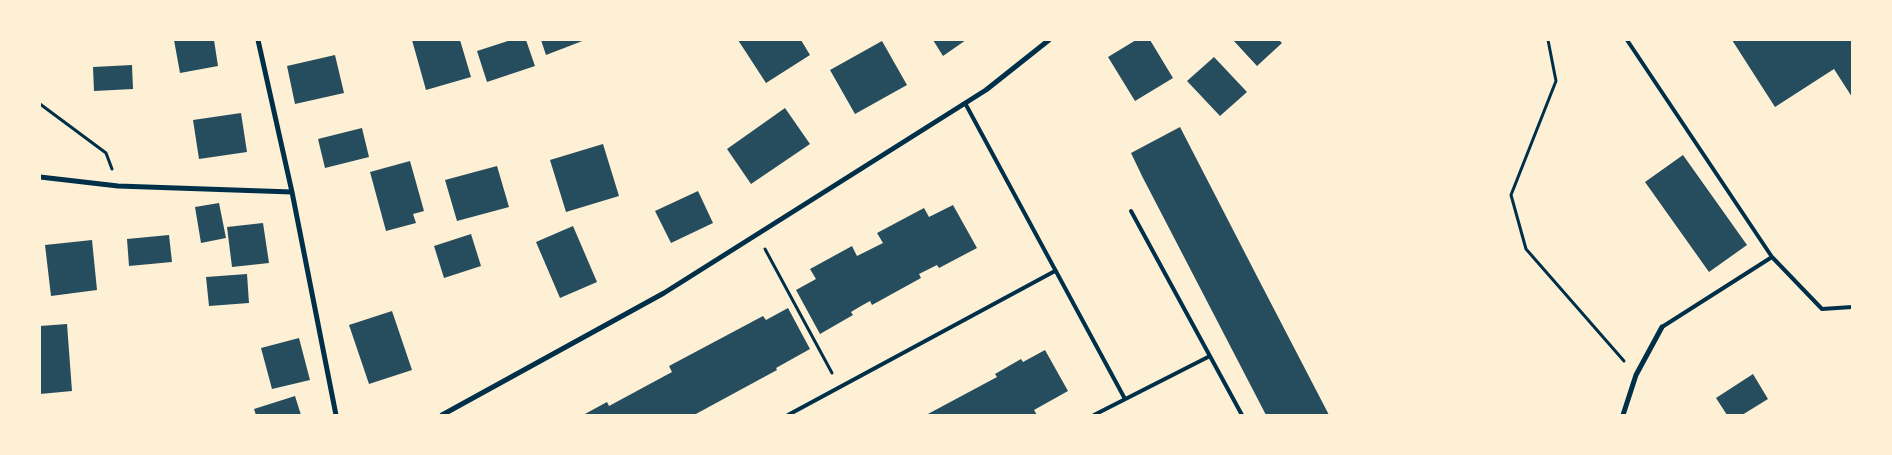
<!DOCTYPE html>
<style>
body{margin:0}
#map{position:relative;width:1892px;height:455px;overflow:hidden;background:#fdf0d5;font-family:Barlow,sans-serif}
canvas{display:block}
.frame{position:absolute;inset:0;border:41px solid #fdf0d5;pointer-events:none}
</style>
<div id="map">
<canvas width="1892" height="455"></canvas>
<div class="frame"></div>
</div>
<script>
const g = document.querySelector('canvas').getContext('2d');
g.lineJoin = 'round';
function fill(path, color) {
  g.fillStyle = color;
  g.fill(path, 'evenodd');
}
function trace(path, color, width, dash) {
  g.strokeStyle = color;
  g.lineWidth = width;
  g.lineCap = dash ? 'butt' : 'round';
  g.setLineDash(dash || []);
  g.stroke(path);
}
const building = new Path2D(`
 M174 40H214L218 66 180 73Z
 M412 40H460L471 77 426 90Z
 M511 40H526L535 66 487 82 477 51Z
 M541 40H585L546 55Z
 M738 40H801L810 55 766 83Z
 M933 40H966L943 56Z
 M1136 40H1150L1173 78 1135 101 1108 57Z
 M1233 40H1279L1282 43 1257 66Z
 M1732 40H1852V97L1834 69 1775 107Z
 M882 41 907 85 855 114 830 70Z
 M335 55 344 93 295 104 287 66Z
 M1214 57 1247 92 1220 116 1187 81Z
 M132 65 133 89 94 91 93 67Z
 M785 108 810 144 751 184 727 149Z
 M241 113 247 152 199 159 193 120Z
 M1180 127 1262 286 1329 415H1266L1142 176 1131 153Z
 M362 128 369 157 325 168 318 139Z
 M603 144 619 196 566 212 550 160Z
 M1683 155 1747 245 1709 272 1645 182Z
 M410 161 424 211 413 214 416 223 386 231 370 172Z
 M497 166 509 207 457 221 445 180Z
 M698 191 713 223 671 243 655 211Z
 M219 203 226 238 201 243 195 207Z
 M953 205 977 248 939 268 937 265 919 274 921 278 872 305 870 301 861 306 851 312 853 315 820 334 796 290 816 279 810 269 852 246 857 256 883 243 877 233 924 208 929 217Z
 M263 223 269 263 232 267 227 227Z
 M573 226 597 282 560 298 536 242Z
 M471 234 481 266 444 278 434 246Z
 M169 235 172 262 129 266 127 239Z
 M92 240 97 290 51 296 45 245Z
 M247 274 249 303 209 306 206 277Z
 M788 308 810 349 776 368 777 370 694 415H583L607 402 609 406 672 372 669 366 763 316 766 320Z
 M392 311 412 370 369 384 349 325Z
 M67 324 72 391 40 394V326Z
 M299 338 310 380 272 389 261 348Z
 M1045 350 1068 391 1034 410 1037 415H926L997 377 995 374 1021 359 1023 362Z
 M1753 374 1768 399 1742 415H1727L1716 398Z
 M295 396 301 415H256L254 409Z`);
const path = new Path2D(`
 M1548 40 1556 81 1511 195 1526 249 1624 361
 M40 104 106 153 112 169
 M765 249 832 373`);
const service = new Path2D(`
 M1627 40 1772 257 1662 327
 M965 103 1125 399
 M1131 211 1242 415
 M1772 257 1822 309 1852 307
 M788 415 1055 271
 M1094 415 1210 356`);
const minor = new Path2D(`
 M258 40 292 192 336 415
 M40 177 118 186 292 192
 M442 415 664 293 986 90 1049 40
 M1623 415 1636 375 1662 327`);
fill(building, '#264d5e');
trace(path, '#003049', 3);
trace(service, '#003049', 4);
trace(minor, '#003049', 5);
</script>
